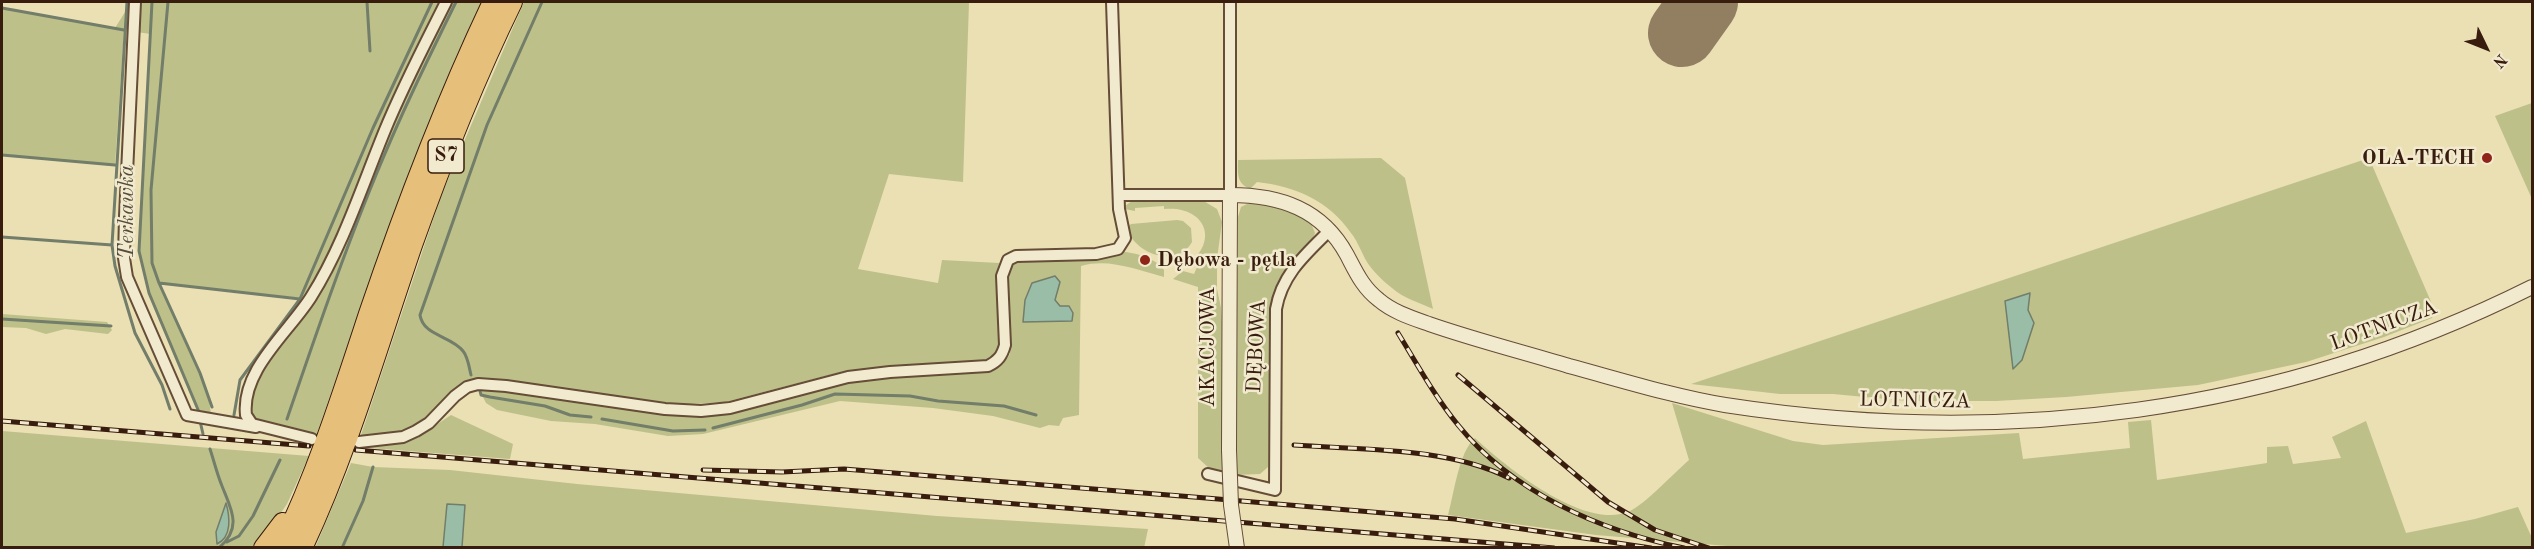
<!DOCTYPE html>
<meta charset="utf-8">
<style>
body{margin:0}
#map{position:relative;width:2534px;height:549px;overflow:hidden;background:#ebdfb4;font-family:"Old Standard TT",serif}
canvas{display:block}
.frame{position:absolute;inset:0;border:3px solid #381c0e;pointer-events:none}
.north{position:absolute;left:2456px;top:18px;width:60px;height:60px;-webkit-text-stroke:4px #f2eace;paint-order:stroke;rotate:133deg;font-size:16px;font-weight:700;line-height:24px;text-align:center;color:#381c0e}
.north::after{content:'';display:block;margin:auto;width:21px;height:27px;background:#381c0e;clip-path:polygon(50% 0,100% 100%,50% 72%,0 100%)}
</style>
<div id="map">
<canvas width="2534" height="549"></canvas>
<div class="frame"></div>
<div class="north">N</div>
</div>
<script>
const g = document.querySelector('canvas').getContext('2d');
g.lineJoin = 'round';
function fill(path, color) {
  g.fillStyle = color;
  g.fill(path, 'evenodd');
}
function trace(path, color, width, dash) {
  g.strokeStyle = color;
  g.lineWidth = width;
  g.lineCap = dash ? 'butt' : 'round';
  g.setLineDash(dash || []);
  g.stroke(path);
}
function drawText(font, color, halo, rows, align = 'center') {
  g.font = font + ' "Old Standard TT",serif';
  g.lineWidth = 5;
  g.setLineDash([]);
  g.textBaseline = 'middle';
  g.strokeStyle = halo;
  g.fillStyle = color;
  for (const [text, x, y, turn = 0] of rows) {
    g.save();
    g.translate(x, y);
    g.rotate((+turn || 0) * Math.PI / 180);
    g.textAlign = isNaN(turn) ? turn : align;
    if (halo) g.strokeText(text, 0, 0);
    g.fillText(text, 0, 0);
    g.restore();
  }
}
const green = new Path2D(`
 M127 2H482L446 82 394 213 316 436 252 424 248 390 310 299 159 283 208 393 211 414 206 418 199 412 149 293 139 251 150 34 124 30 115 165 2 155V8L115 28 127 9Z
 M524 2H969L963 182 889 174 858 269 938 283 942 260 999 263 1001 336 999 352 985 362 892 367 841 372 725 402 674 405 480 379C454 383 446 399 429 416 413 434 383 437 360 438L442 193Z
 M2532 103V199L2495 116Z
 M1381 158 1405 178 1433 309C1420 303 1403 298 1392 288 1384 282 1375 273 1369 265 1362 255 1359 243 1351 233 1329 201 1295 186 1257 182L1250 189C1236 183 1238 173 1238 160Z
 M2369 158 2435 311 2432 318 2384 337 2306 362 2198 385 2066 397 1996 401H1908L1833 394H1780L1691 384Z
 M1202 200 1217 209 1222 222 1217 259V289L1221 308 1224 350 1225 473 1209 468 1198 458V287L1173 279 1183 271 1194 274 1197 267 1188 264C1221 239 1203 205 1164 209V206L1135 208V211L1125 209V206L1132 201Z
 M1251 202 1286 208 1311 223 1315 233 1312 240 1282 274 1273 299 1268 467 1260 474 1235 475 1238 217 1241 207Z
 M1177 220 1183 221 1191 228 1192 242C1177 269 1134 254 1127 228L1131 224Z
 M1125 252C1137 253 1158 260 1164 270V277C1137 270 1109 258 1081 266L1079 415 1063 418 1059 426 1049 425 1040 428 993 416 933 408 840 401 703 434 668 436 595 424 551 421 497 410 486 403 480 391 496 390 542 395 615 407 705 416 726 414 850 381 993 370 1003 364 1010 354 1008 273 1012 265 1020 261 1102 256Z
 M2 314 107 322 112 330 108 334 65 329 46 334 26 328 2 327Z
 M1672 403 1793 441 1823 445 2019 433 2023 459 2130 448 2128 422 2151 420 2157 480 2267 463V447L2288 446 2293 464 2341 458 2332 437 2366 421 2406 533 2475 519 2518 507 2532 538V547L1751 548 1596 535 1448 515C1454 494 1459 451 1475 438 1506 467 1586 532 1630 511 1644 505 1675 472 1689 460Z
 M451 415 513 444 510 459 357 447 418 437Z
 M2 431 309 456 287 504 257 547H2Z
 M351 463 373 467 450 470 577 484 937 516 1148 529 1144 548H462L465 505 447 504 443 547 315 548Z`);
const water = new Path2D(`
 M1055 276 1060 282 1055 300 1060 306H1069L1073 313 1072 321 1023 322 1025 300 1032 283Z
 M2030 293 2028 310 2034 323 2022 360 2013 369 2005 301Z
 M226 503C230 517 232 537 217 544L216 532Z
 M447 504 465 505 462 547H443Z`);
const stream = new Path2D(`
 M127 2 112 245 115 266 135 333 162 385 170 409
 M152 2 139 251 149 293 199 412
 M168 2 151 190 152 263 159 283 200 373 212 407
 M367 2 370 51
 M2 8 124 30
 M2 155 115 165
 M2 237 112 245
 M159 283 300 299
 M2 319 111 326
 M471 375C469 367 468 357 463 351 452 336 423 336 420 315L487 125 542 2
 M480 391 481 395 490 397 545 406 570 415 591 417
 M234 415 240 380 300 299 373 128 432 2
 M287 419C315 337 343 255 376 175 400 116 428 59 456 2
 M602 419 673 431 705 430
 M200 421 203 434
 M713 428 802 405 835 394 910 396 938 401 1004 406 1036 415
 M210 449C214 461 217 474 222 486 231 509 243 527 219 548
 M227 542 239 536 253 516 280 460
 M342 548 363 501 373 467`);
const runway = new Path2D(`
 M1682 33 1704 2`);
const minor = new Path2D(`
 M135 2 125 216 124 258 127 277 187 415 256 427
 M1119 195H1230V2
 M312 439 252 424 246 415C241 370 289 332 311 297 343 246 362 186 385 130 403 86 425 44 446 2
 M359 442 403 437 416 431 429 423 455 396 467 387 478 384 506 386 665 409 701 411 730 408 848 377 890 372 988 366C998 361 1002 356 1005 345L1002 276 1008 260 1016 256 1096 254 1118 249 1125 238 1119 209 1112 2
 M1208 474 1275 490 1276 309C1282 274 1306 254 1330 230`);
const tertiary = new Path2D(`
 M1229 450 1230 195C1280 195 1322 209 1347 255 1356 272 1363 288 1379 300 1393 312 1412 318 1429 324 1475 340 1523 352 1569 366 1621 380 1672 396 1725 405 2004 448 2278 414 2532 287`);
const motorway = new Path2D(`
 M264 548 283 523
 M281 548C318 472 343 393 369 314 405 208 445 103 493 2
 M302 548C348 450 377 347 412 245 441 163 474 80 512 2`);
const rail = new Path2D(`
 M1398 333C1417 364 1435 397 1458 425 1513 493 1601 531 1684 548
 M1458 375 1608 502 1655 530 1709 548
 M2 421 309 446
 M1294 445C1362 450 1448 447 1509 478
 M356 450 1554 548
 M703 470 782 472 844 469 1206 498 1455 519 1651 548`);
const tertiaryBridge = new Path2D(`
 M1229 450 1231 505 1237 548`);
const markers = [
 [2487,158,6,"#8f2418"],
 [1145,260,6,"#8f2418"]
];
const shields = [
 [446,156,36]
];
const shieldNames = [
 ["S7",446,156]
];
const poiNames = [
 ["OLA-TECH",2475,158],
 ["Dębowa - pętla",1157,260,"left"]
];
const streetNames = [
 ["LOTNICZA",2384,326,-20],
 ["DĘBOWA",1257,346,-87],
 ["AKACJOWA",1208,347,-90],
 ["LOTNICZA",1915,401,1]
];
const waterNames = [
 ["Terkawka",127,212,-90]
];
fill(green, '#bdc089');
fill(water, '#99bda7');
trace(water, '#727d6a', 1.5);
trace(stream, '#727d6a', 3);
trace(runway, '#927e61', 68);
trace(minor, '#654d38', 14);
trace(tertiary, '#654d38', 16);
trace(motorway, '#381c0e', 22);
trace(minor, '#f2eace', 10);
trace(tertiary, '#f2eace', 14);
trace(motorway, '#e6c07a', 20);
trace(rail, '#381c0e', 5);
trace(rail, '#f2eace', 3, [9]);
trace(tertiaryBridge, '#654d38', 16, []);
trace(tertiaryBridge, '#f2eace', 14);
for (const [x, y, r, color] of markers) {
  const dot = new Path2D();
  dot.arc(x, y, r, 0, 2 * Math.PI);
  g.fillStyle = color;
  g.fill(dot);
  trace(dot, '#f2eace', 2);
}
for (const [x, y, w] of shields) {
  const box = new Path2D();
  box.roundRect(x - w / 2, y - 17, w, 34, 4.5);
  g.fillStyle = '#f2eace';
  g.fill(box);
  trace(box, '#381c0e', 1.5);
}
drawText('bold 20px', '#381c0e', null, shieldNames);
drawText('bold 21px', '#381c0e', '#f2eace', poiNames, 'right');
drawText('21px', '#381c0e', '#f2eace', streetNames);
drawText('italic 22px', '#554c3c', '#f2eace', waterNames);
</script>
